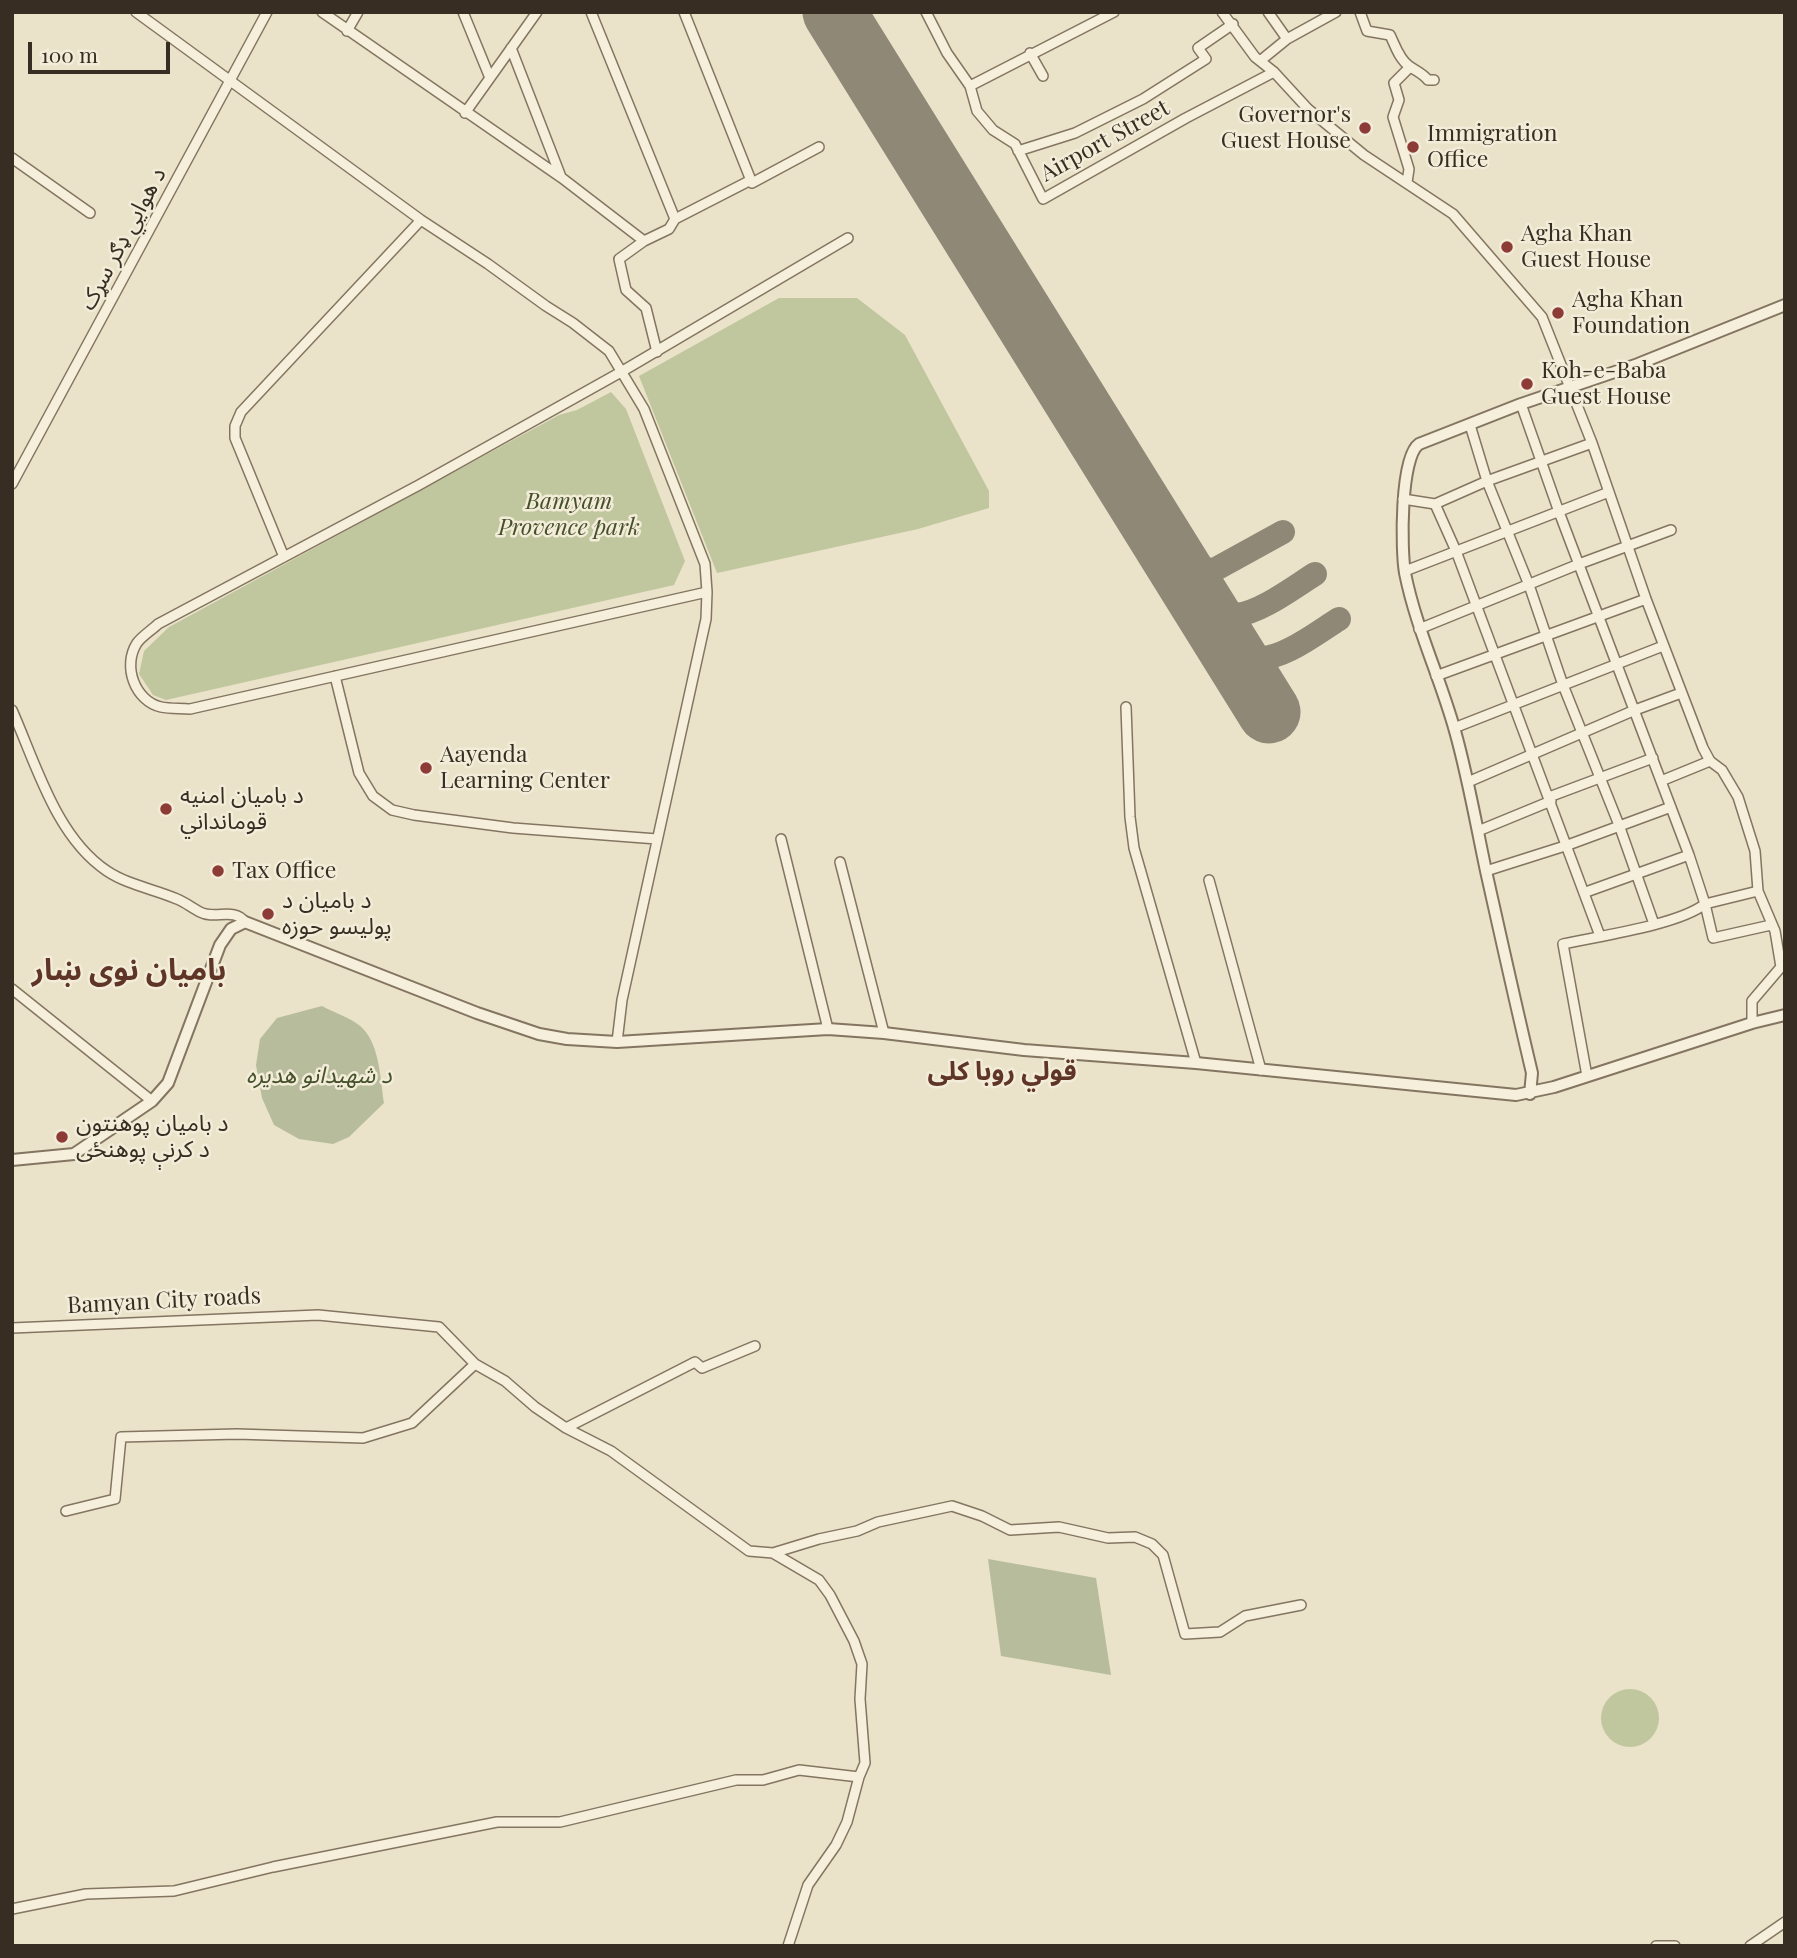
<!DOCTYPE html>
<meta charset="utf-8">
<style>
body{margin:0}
#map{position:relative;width:1797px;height:1958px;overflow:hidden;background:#eae2c9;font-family:"Playfair Display",serif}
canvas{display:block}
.frame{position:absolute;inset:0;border:14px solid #372d22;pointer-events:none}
.scale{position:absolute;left:28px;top:42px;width:142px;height:32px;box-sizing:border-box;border:4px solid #372d22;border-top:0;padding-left:9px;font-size:21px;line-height:24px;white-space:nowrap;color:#372d22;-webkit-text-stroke:5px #f2ecd8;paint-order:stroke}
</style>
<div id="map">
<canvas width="1797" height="1958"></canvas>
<div class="frame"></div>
<div class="scale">100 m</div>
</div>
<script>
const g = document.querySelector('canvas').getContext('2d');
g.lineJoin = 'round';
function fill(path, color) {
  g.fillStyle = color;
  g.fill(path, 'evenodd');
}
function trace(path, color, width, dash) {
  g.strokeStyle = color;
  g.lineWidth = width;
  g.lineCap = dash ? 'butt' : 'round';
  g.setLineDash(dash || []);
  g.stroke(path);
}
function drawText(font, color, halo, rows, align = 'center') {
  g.font = font + ' "Playfair Display","Noto Sans Arabic",serif';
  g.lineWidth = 5;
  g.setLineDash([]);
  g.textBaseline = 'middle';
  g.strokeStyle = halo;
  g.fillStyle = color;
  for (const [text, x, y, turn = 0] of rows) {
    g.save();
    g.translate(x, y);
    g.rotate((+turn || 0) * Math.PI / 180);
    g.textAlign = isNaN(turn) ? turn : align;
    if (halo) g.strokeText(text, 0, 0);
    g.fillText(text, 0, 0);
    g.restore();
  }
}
const green = new Path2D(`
 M779 298H857L905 335 989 491V508L918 529 717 573 639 376Z
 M611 392 626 409 685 561 674 585 166 700 153 695 139 674 144 651 169 627 559 415 577 410Z
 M1601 1718a29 29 0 1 1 58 0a29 29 0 1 1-58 0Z`);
const cemetery = new Path2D(`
 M322 1006C333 1012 346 1016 356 1023 380 1038 380 1078 384 1103L349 1137 333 1144 299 1139 274 1125 262 1098 256 1065 260 1039 277 1018Z
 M988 1559 1096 1578 1111 1675 1001 1656Z`);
const taxiway = new Path2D(`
 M1173 557 1191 568 1214 570 1283 532
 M1200 600C1211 607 1223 615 1236 615 1260 613 1294 587 1315 574
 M1226 642C1235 648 1244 656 1255 658 1280 662 1318 632 1339 619`);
const runway = new Path2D(`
 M834 12 1269 712`);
const minor = new Path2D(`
 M136 12 421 220 488 264 546 306 573 323 609 351 644 409 705 564 707 592 706 619 622 1000 617 1042
 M322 12 562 178 644 241 619 259 626 290 646 308 657 352
 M463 12 490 78
 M591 12 675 219
 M684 12 752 183
 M926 12 947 53 970 86 977 111 993 130 1015 144 1043 199 1186 118 1274 72
 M1222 12 1255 57 1274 72 1308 109 1364 155 1453 214 1542 317 1592 443 1646 599 1703 748 1710 761 1722 770 1738 797 1755 851 1758 891 1775 931 1781 967 1752 1001V1023
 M1268 12 1287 39
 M1360 12 1367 31 1390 35C1395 45 1399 59 1409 66 1416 71 1422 73 1428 80H1434
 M347 31 358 12
 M511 48 561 177
 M1030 53 1043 76
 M1260 61 1287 39 1336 12
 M970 86 1114 12
 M465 113 537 12
 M1018 151 1075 133 1143 99 1206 59 1198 48 1233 24
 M12 158 90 213
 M1407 182 1409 169 1393 117 1399 100 1394 83 1410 67
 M644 241 669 229 675 219 751 180 752 183 819 147
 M1521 404 1559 512 1689 855 1705 904 1713 938 1771 925
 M1470 425 1487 481 1529 585 1563 685 1619 825 1654 924
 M12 484 267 12
 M1403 499 1435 504 1487 481 1592 443
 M1435 504 1456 551 1600 936
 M284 557 235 438V426L241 412 421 220
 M1405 571 1609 492
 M707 592 190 709C181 708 170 709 161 707 135 701 122 666 137 643 142 636 152 630 158 624L419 485 621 372 848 238
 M1419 629 1579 564 1671 530
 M335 676 359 773 373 796 392 810 414 815 513 828 657 839
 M1436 676 1646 599
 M1126 707 1130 817 1134 848 1196 1063
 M12 710C36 764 56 837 107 871 128 885 154 889 177 899 185 902 192 908 200 912 215 920 234 907 245 922
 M1454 728 1663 646
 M1661 781 1710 761
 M1468 782 1635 710 1681 693
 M1549 797 1653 758
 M1478 831 1551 801
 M781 839 828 1029
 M840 862 884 1033
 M1486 871 1568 845 1671 807
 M1209 880 1261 1070
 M1586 892 1689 855
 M12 989 152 1101
 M1587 1076 1563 944C1599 936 1678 925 1705 904L1758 891
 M12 1328 318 1315 439 1327 475 1364 505 1381 535 1407 566 1428 611 1451 749 1551 773 1553 819 1539 857 1531 878 1522 952 1506 982 1516 1010 1530 1059 1527 1108 1538 1135 1537 1152 1544 1163 1555 1185 1634 1220 1632 1245 1616 1301 1605
 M566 1428 695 1362 702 1368 755 1346
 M66 1511 115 1499 121 1437 237 1434 363 1438 412 1423 475 1364
 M773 1553 819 1580 830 1595 854 1641 862 1664 860 1699 865 1763 859 1777 847 1822 836 1845 808 1885 788 1946
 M12 1909 86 1894 174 1891 273 1867 497 1822H560L736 1780H763L799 1770 859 1777
 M1656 1946H1675
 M1750 1946 1785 1922`);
const tertiary = new Path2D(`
 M1530 1094 1532 1073C1516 1006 1501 938 1486 871 1476 824 1468 777 1455 731 1440 677 1416 628 1405 573 1401 550 1400 457 1419 444L1521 404 1638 364 1785 305
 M12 1160 74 1154 152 1101 168 1083 220 945 231 929 245 922 477 1013 539 1034 567 1039 617 1042 828 1029 884 1033 1024 1050 1196 1063 1516 1095 1554 1087 1752 1023 1785 1015`);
const markers = [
 [1365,128,7,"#8d3b36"],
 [1413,147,7,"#8d3b36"],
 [1507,247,7,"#8d3b36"],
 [1558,313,7,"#8d3b36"],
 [1527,384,7,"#8d3b36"],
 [426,768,7,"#8d3b36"],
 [166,809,7,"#8d3b36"],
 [218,871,7,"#8d3b36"],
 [268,914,7,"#8d3b36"],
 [62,1137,7,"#8d3b36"]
];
const poiNames = [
 ["Governor's",1351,115,"right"],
 ["Guest House",1351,141,"right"],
 ["Immigration",1427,134],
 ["Office",1427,160],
 ["Agha Khan",1521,234],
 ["Guest House",1521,260],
 ["Agha Khan",1572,300],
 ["Foundation",1572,326],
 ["Koh-e-Baba",1541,371],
 ["Guest House",1541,397],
 ["Aayenda",440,755],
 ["Learning Center",440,781],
 ["د بامیان امنیه",180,796],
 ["قومانداني",180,822],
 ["Tax Office",232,871],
 ["د بامیان د",282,901],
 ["پولیسو حوزه",282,927],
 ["د بامیان پوهنتون",76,1124],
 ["د کرنې پوهنځی",76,1150]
];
const streetNames = [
 ["Airport Street",1105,141,-29],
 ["د هوايي ډګر سړک",123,239,-62],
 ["Bamyan City roads",164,1301,-3]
];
const parkNames = [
 ["Bamyam",569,502],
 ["Provence park",569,528],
 ["د شهیدانو هدیره",319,1076]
];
const quarterNames = [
 ["قولي روبا کلی",1002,1072]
];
const districtNames = [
 ["باميان نوی ښار",129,971]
];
fill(green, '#c0c79e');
fill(cemetery, '#b7bd9c');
trace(taxiway, '#908876', 24);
trace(runway, '#908876', 63);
trace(minor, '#847560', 12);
trace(tertiary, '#847560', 14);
trace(minor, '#f5efdc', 9);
trace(tertiary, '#f5efdc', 10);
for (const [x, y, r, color] of markers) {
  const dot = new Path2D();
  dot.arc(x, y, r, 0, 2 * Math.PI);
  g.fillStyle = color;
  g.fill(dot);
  trace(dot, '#f2ecd8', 2.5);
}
drawText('23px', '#372d22', '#f2ecd8', poiNames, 'left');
drawText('23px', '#372d22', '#f2ecd8', streetNames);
drawText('italic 23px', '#45512a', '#f2ecd8', parkNames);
drawText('bold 26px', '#5e3526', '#f2ecd8', quarterNames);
drawText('bold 30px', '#5e3526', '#f2ecd8', districtNames);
</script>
